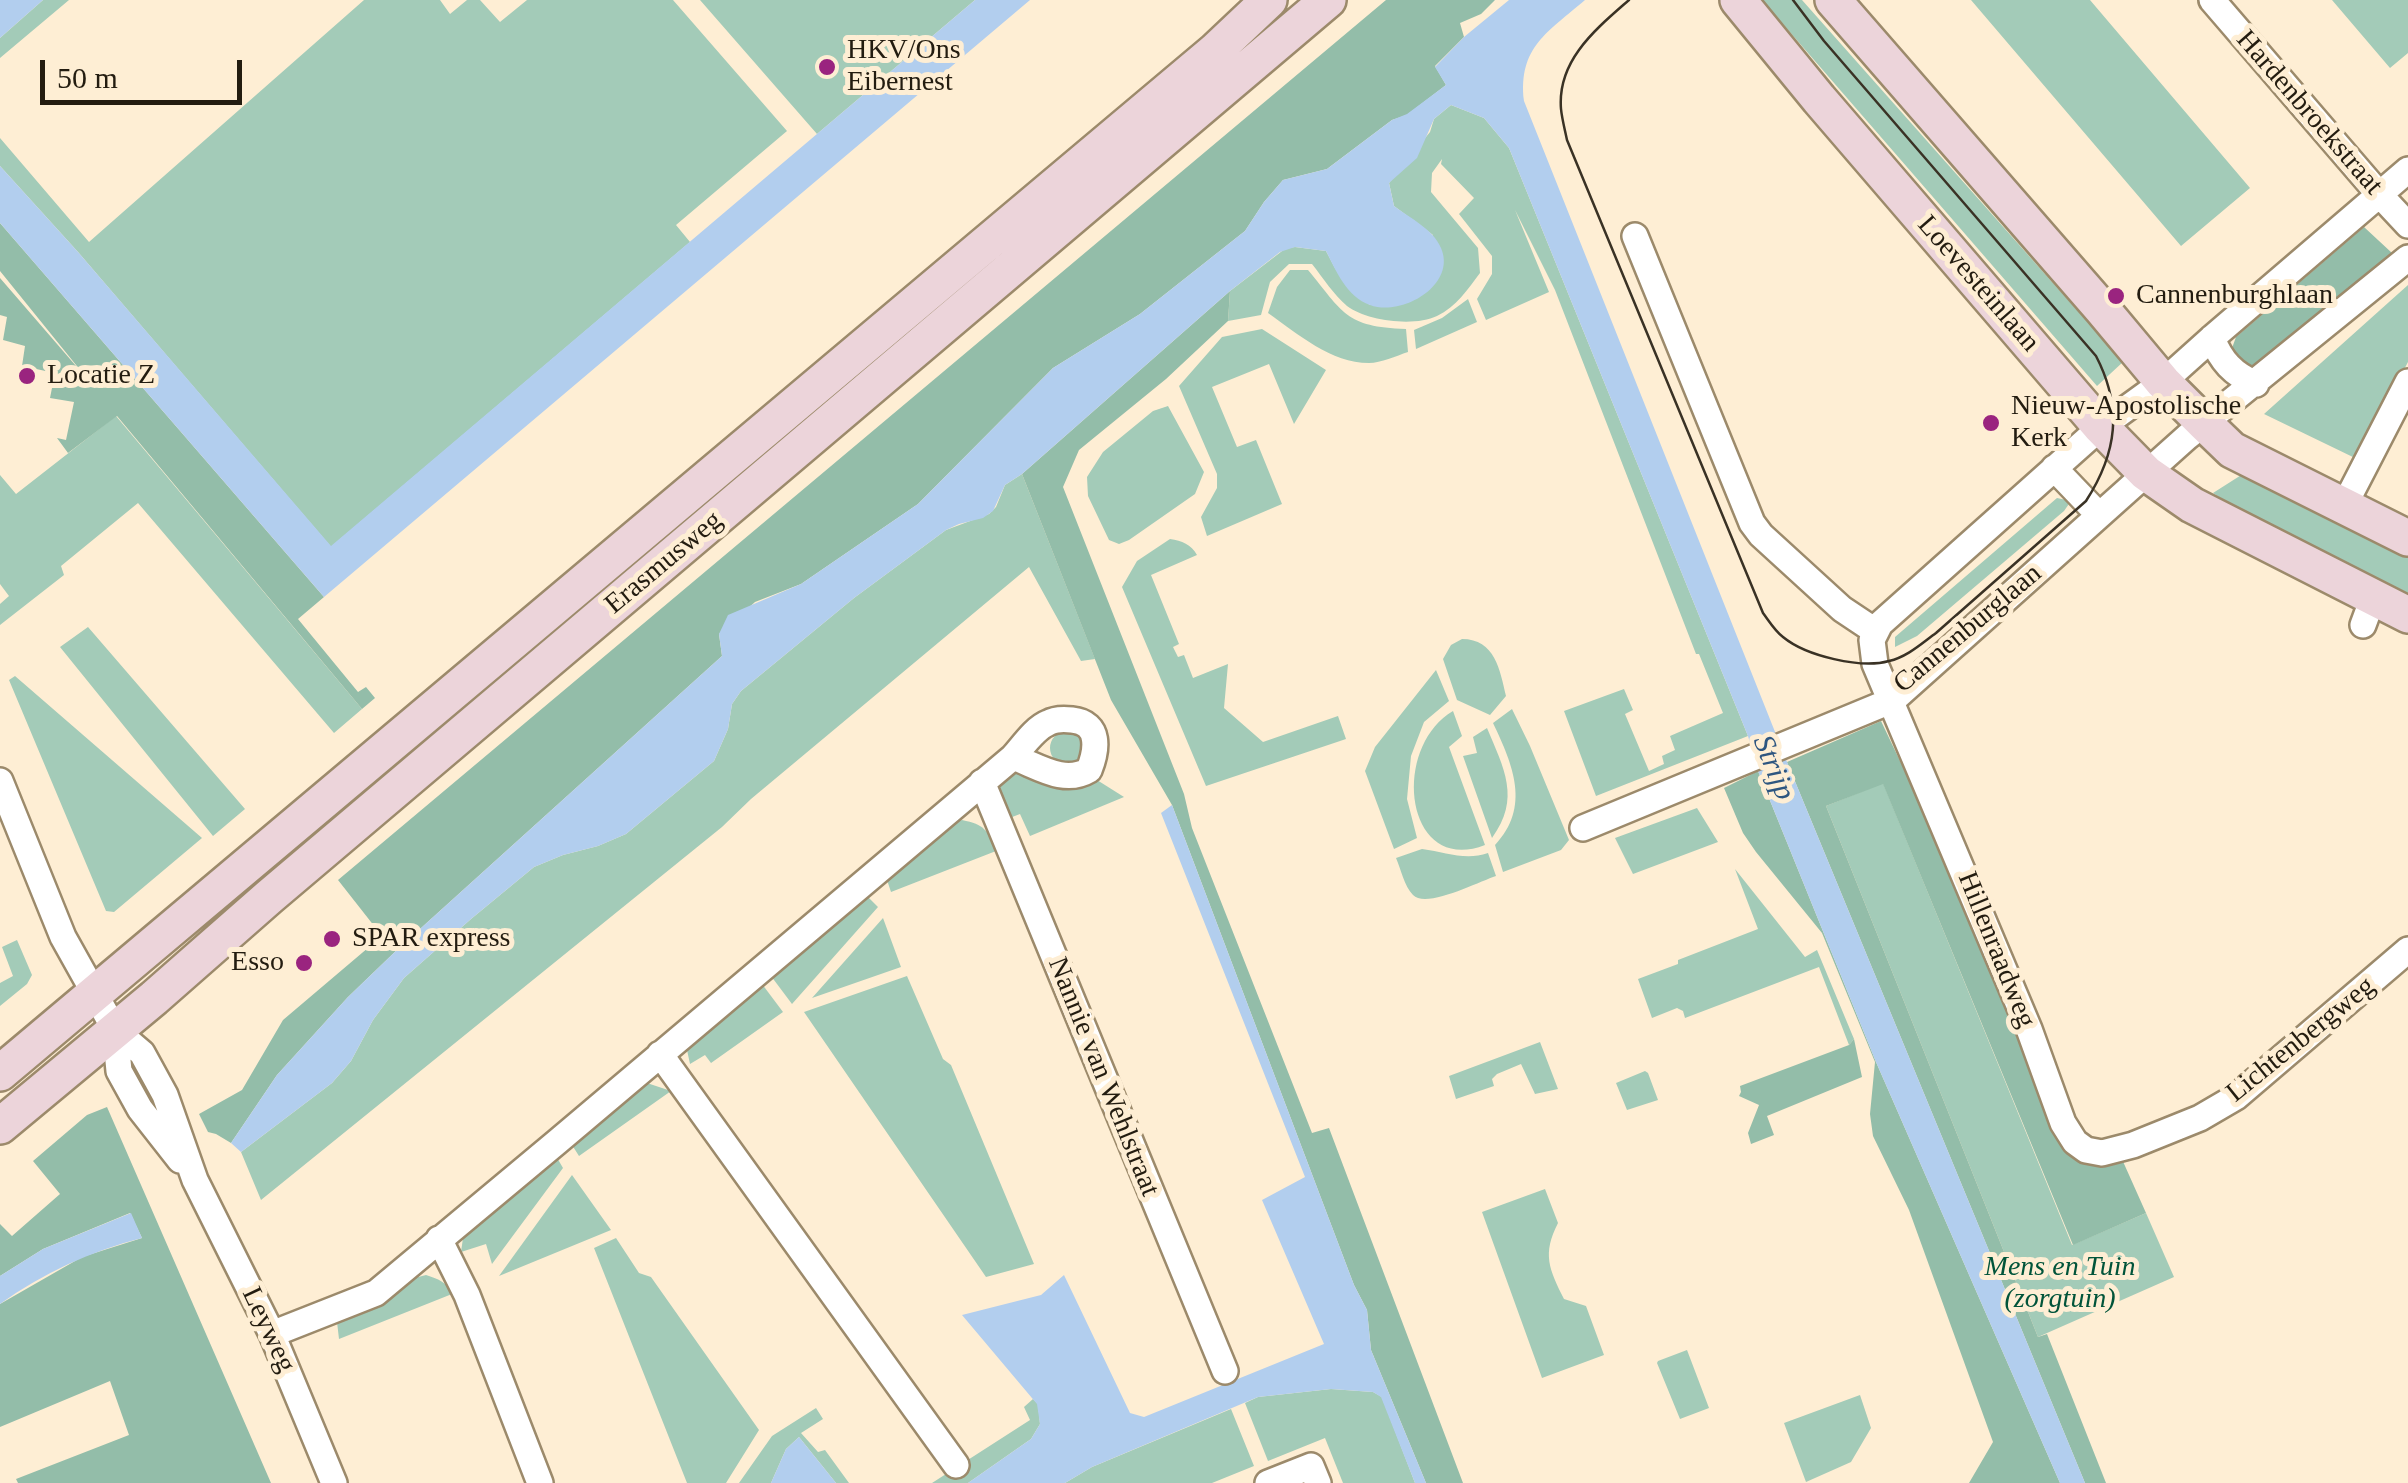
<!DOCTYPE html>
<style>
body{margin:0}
#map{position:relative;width:2408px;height:1483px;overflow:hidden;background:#feeed4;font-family:Georgia,serif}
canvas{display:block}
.scale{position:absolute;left:40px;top:60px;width:202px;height:45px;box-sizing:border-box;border:5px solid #231c10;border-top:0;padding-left:12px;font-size:30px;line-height:35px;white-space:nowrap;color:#231c10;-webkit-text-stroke:8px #feeed4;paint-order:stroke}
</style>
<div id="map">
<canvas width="2408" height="1483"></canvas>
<div class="scale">50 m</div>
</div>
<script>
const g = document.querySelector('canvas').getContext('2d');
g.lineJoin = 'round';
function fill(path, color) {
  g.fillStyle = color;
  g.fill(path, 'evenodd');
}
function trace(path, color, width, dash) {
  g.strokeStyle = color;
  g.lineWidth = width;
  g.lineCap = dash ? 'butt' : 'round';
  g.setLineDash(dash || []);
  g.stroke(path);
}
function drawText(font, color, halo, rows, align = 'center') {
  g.font = font + ' Georgia,serif';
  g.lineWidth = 10;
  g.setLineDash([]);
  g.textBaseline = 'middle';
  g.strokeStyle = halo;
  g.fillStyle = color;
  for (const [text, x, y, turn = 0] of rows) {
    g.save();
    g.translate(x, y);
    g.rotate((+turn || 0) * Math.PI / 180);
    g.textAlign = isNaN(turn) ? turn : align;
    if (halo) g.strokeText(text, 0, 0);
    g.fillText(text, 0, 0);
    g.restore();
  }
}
const green = new Path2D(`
 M43 0H69L0 58V38Z
 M364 0H440L450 14 467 0H480L500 22 527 0H673L787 131 676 225 690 242 331 547 78 252 0 166V138L89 242Z
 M700 0H975L817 134Z
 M1762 0H1802L2123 362 2097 386Z
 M1971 0H2090L2250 188 2181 246Z
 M2332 0H2408V53L2390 68Z
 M1451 105 1484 118 1509 148 1748 736 1596 796 1564 711 1624 689 1633 710 1625 714 1649 771 1664 764 1662 756 1675 750 1670 736 1723 713 1699 654H1696L1555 290 1515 210 1549 292 1486 320 1477 299 1492 274V256L1459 214 1474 198 1441 164 1442 159 1432 173 1431 192 1478 248 1480 273C1468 289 1456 307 1437 316 1414 327 1367 321 1347 306 1334 295 1323 278 1312 264H1289L1270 282 1261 315 1228 321 1230 291 1286 248 1295 247 1326 251C1339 276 1346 289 1370 305L1433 235 1394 206 1389 183 1430 132 1434 119Z
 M1290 270H1308C1343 312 1345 327 1406 329L1408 352C1396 356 1381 363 1369 363 1331 363 1298 334 1268 313L1277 287Z
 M2408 285V362L2357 459 2264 414Z
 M1468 299 1477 322 1416 349 1414 330 1442 318Z
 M1262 329 1326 370 1294 424 1269 364 1212 387 1237 447 1256 440 1282 504 1207 536 1201 517 1217 488V474L1179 386 1222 337Z
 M1168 406 1204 472 1195 494 1129 540 1119 544 1109 540 1088 496 1087 477 1103 452 1153 411Z
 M116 416 362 709 334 733 138 503 61 566 64 575 0 625V604L9 596 0 584V475L16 494Z
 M2246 472 2408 554V598L2264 526 2213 493Z
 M1022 474 1095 659 1081 661 1029 567 751 799 722 827 261 1200 241 1152 332 1083 351 1061 373 1020 404 978 471 919 534 867 563 855 598 846 626 834 714 761 728 729 732 704 741 691 854 598 946 530 989 514 996 507 1005 485Z
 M2057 498 2071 501 2064 511 1917 636 1895 647V637Z
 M1170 539C1182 541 1191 544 1197 555L1151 575 1179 644 1173 647 1178 657 1184 655 1193 678 1228 664 1224 708 1263 742 1338 716 1346 739 1206 786 1122 587 1137 561Z
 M88 627 245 809 213 836 60 647Z
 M1462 639C1495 639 1500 670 1506 696L1490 715 1457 700 1443 659 1451 645Z
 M1436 670 1449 701 1424 722 1411 756 1407 799 1417 838 1394 849 1365 771 1375 747Z
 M15 676 202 838 114 912 106 911 9 680Z
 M1512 709 1530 746 1569 840 1561 850 1503 872 1495 845C1531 807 1513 765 1493 723Z
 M1453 711 1462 736 1449 747 1485 845C1405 876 1390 748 1453 711Z
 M1487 728C1504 769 1521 798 1492 838L1463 756 1477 753 1473 737Z
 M1050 748a17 17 0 1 1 34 0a17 17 0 1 1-34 0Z
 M1015 771C1046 784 1066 799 1097 780L1124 797 1030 836 1020 814 1007 819 997 788 1003 777Z
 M1883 783 2072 1245 2146 1213 2174 1277 2038 1337 1826 806Z
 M1697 808 1718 842 1633 874 1615 838Z
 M962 820C985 825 987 829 996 851L891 892 886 877 947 825Z
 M1422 849C1446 852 1465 861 1488 853L1496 876C1478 882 1426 909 1413 895 1404 886 1401 869 1396 858Z
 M1735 869 1805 957 1817 950 1854 1039 1849 1045 1819 967 1685 1018 1683 1011 1677 1008 1652 1018 1638 979 1678 964V960L1758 929Z
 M865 894 878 907 792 1004 771 976Z
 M883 918 901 967 812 998Z
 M17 940 32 975 27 984 0 1006V983L13 976 2 947Z
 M907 976 943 1059 951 1065 1034 1264 986 1277 804 1012Z
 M762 984 783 1012 711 1063 705 1055 690 1064 687 1050 706 1030Z
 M1540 1042 1558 1089 1535 1094 1521 1064 1497 1074 1492 1079 1494 1086 1456 1099 1449 1076Z
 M1645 1071 1648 1073 1658 1100 1627 1110 1616 1083Z
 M647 1083 671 1091 579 1156 572 1145 630 1091Z
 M556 1156 563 1168 492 1264 486 1244 461 1252 463 1238 472 1225Z
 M572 1175 611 1230 499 1276Z
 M1545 1189 1558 1223C1542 1254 1549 1269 1564 1299L1586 1306 1604 1355 1542 1378 1482 1212Z
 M616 1238 639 1273 651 1277 759 1430 726 1483H687L594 1248Z
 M426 1275C438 1279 447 1282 452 1294L339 1339 337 1322 385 1300 407 1280Z
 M1687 1350 1709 1408 1680 1419 1657 1363 1658 1361Z
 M1331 1389 1373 1392 1382 1397 1415 1483H1343L1325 1438 1268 1461 1245 1403 1258 1397Z
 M1860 1395 1871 1428 1851 1462 1806 1482 1784 1423Z
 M1033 1399 1038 1404 1040 1424 1031 1439 968 1483H932L1030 1420 1024 1407Z
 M816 1408 823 1419 801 1433 818 1452 825 1450 849 1483H836L799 1437 786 1449 771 1483H739L772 1436Z
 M1231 1409 1254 1466 1212 1483H1065L1092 1467Z`);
const forest = new Path2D(`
 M1386 0H1495L1481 14 1460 23 1464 37 1435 66 1446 85 1407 115 1392 120 1327 169 1283 180 1264 202 1245 231 1140 314 1053 368 918 504 801 584 755 602 719 634 722 656 400 947 348 997 277 1075 231 1143 216 1134 208 1132 199 1114 242 1090 283 1020 382 936 338 880Z
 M0 223 324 597 298 619 358 692 366 687 375 698 362 709 117 416 68 453 57 438 66 440 74 402 50 398 55 373 22 366 25 346 3 340 7 317 0 315V278L89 381 0 271Z
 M2364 227 2392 253 2264 366 2252 370 2237 365 2231 351 2236 337Z
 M1230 291 1228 321 1166 379 1079 450 1063 487 1184 794 1192 828 1312 1133 1329 1128 1463 1483H1426L1371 1350 1367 1310 1354 1285 1172 805 1111 700 1022 474Z
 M1881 721 1991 952 2064 1131 2121 1157 2146 1213 2073 1245 1883 784 1826 806 2038 1337 2047 1334 2106 1483H2085L1787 762Z
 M1758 771 1876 1062 2060 1483H1969L1993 1442 1909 1210 1873 1136 1870 1114 1875 1062 1822 933 1756 852 1743 833 1724 788Z
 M1854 1039 1862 1077 1767 1116 1774 1135 1751 1144 1748 1133 1759 1105 1739 1096 1741 1092 1740 1086 1849 1045Z
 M107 1107 271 1483H18L16 1479 129 1435 110 1381 0 1427V1304L82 1257 142 1238 130 1213 43 1249 0 1276V1224L12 1236 60 1194 33 1161 87 1115Z`);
const water = new Path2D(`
 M0 0H43L0 38Z
 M975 0H1030L324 597 0 223V166L78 252 331 546Z
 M1509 0H1585C1548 32 1518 47 1524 101L1787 762 2085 1483H2060L1876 1062 1758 771 1748 736 1509 148 1484 118 1451 105 1434 119 1417 158 1389 183 1394 206C1410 218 1433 229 1441 248 1457 285 1402 317 1370 305 1347 297 1336 271 1326 251L1295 247 1280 252 1230 291 1022 474 1005 485 993 511 983 518 959 524 946 530 854 598 741 691 732 704 728 729 714 761 626 834 598 846 563 855 534 867 471 919 404 978 373 1020 351 1061 332 1083 241 1152 231 1143 277 1075 348 997 400 947 722 656 719 634 728 615 801 584 918 504 1053 368 1140 314 1245 231 1264 202 1283 180 1327 169 1392 120 1407 114 1446 85 1435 67 1464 37Z
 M1172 805 1354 1285 1367 1310 1371 1350 1426 1483H1415L1381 1397 1373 1392 1331 1389 1258 1397 1092 1467 1065 1483H968L1031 1439 1040 1424 1037 1404 962 1315 1041 1295 1064 1275 1130 1413 1144 1417 1324 1344 1262 1200 1305 1177 1161 813Z
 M131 1213 142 1238C91 1251 43 1273 0 1304V1276L43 1249Z
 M799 1437 836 1483H771L786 1449Z`);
const street = new Path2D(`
 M2212 0 2379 194 2408 225
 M2408 170 2212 338 2163 382 2101 427 1880 624 1872 640 1875 664 2029 1029 2063 1123 2075 1142 2086 1150 2102 1153 2133 1145 2200 1118 2236 1097 2408 950
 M1635 236 1752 523 1761 535 1842 609 1875 631
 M2212 338C2221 361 2233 374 2256 384
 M2054 468 2099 515
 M2344 506 2408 382
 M2363 625 2373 598
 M0 781 63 937 115 1030 142 1053 165 1095 195 1180 272 1334 334 1483
 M982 782 1225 1371
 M1583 828 1893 700 2187 437 2408 258
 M115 1030 119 1071 140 1109 180 1160
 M660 1054 956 1465
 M439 1239 467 1295 540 1483
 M272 1334 376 1293 557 1142 1013 757C1038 766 1064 785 1089 770 1097 750 1101 723 1072 720 1064 719 1055 719 1048 723 1035 728 1023 746 1013 757
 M1268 1483 1311 1466 1318 1483`);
const secondary = new Path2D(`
 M1738 0 1819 99 2101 427 2146 473 2192 505 2408 615
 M1833 0 2102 309 2163 382 2204 423 2232 450 2408 538
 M0 1073 1215 51 1269 0
 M0 1126 154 998 269 897 1328 0`);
const tram = new Path2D(`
 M1629 0C1596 29 1557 60 1561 109 1562 119 1565 130 1567 140L1763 613C1769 621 1775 631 1783 637 1806 656 1861 669 1889 661 1907 657 1921 644 1936 633L2086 501C2117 453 2123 408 2096 356L1824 41 1793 0`);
const markers = [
 [827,67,10,"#9a247f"],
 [2116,296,10,"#9a247f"],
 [27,376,10,"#9a247f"],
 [1991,423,10,"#9a247f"],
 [332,939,10,"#9a247f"],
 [304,963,10,"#9a247f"]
];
const poiNames = [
 ["HKV/Ons",847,51],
 ["Eibernest",847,83],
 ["Cannenburghlaan",2136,296],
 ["Locatie Z",47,376],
 ["Nieuw-Apostolische",2011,407],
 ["Kerk",2011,439],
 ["SPAR express",352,939],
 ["Esso",284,963,"right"]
];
const streetNames = [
 ["Hardenbroekstraat",2309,113,49],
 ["Loevesteinlaan",1978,284,49],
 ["Erasmusweg",664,563,-40],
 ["Cannenburglaan",1968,629,-40],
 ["Hillenraadweg",1996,950,68],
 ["Lichtenbergweg",2301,1040,-39],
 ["Nannie van Wehlstraat",1103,1077,68],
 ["Leyweg",268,1330,65]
];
const parkNames = [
 ["Mens en Tuin",2060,1268],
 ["(zorgtuin)",2060,1300]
];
const waterNames = [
 ["Strijp",1773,768,68]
];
fill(green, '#a3cbb8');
fill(forest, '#93bda9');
fill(water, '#b2ceee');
trace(street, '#9c8a6b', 30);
trace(secondary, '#9c8a6b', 40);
trace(street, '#fff', 25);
trace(secondary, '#ecd4da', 35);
trace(tram, '#3a3225', 2.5);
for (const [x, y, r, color] of markers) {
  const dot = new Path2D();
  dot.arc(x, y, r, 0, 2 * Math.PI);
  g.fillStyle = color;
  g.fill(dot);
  trace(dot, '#feeed4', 4);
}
drawText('28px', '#231c10', '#feeed4', poiNames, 'left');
drawText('28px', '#231c10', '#feeed4', streetNames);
drawText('italic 28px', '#01543a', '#feeed4', parkNames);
drawText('italic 30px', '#2e5680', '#feeed4', waterNames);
</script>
